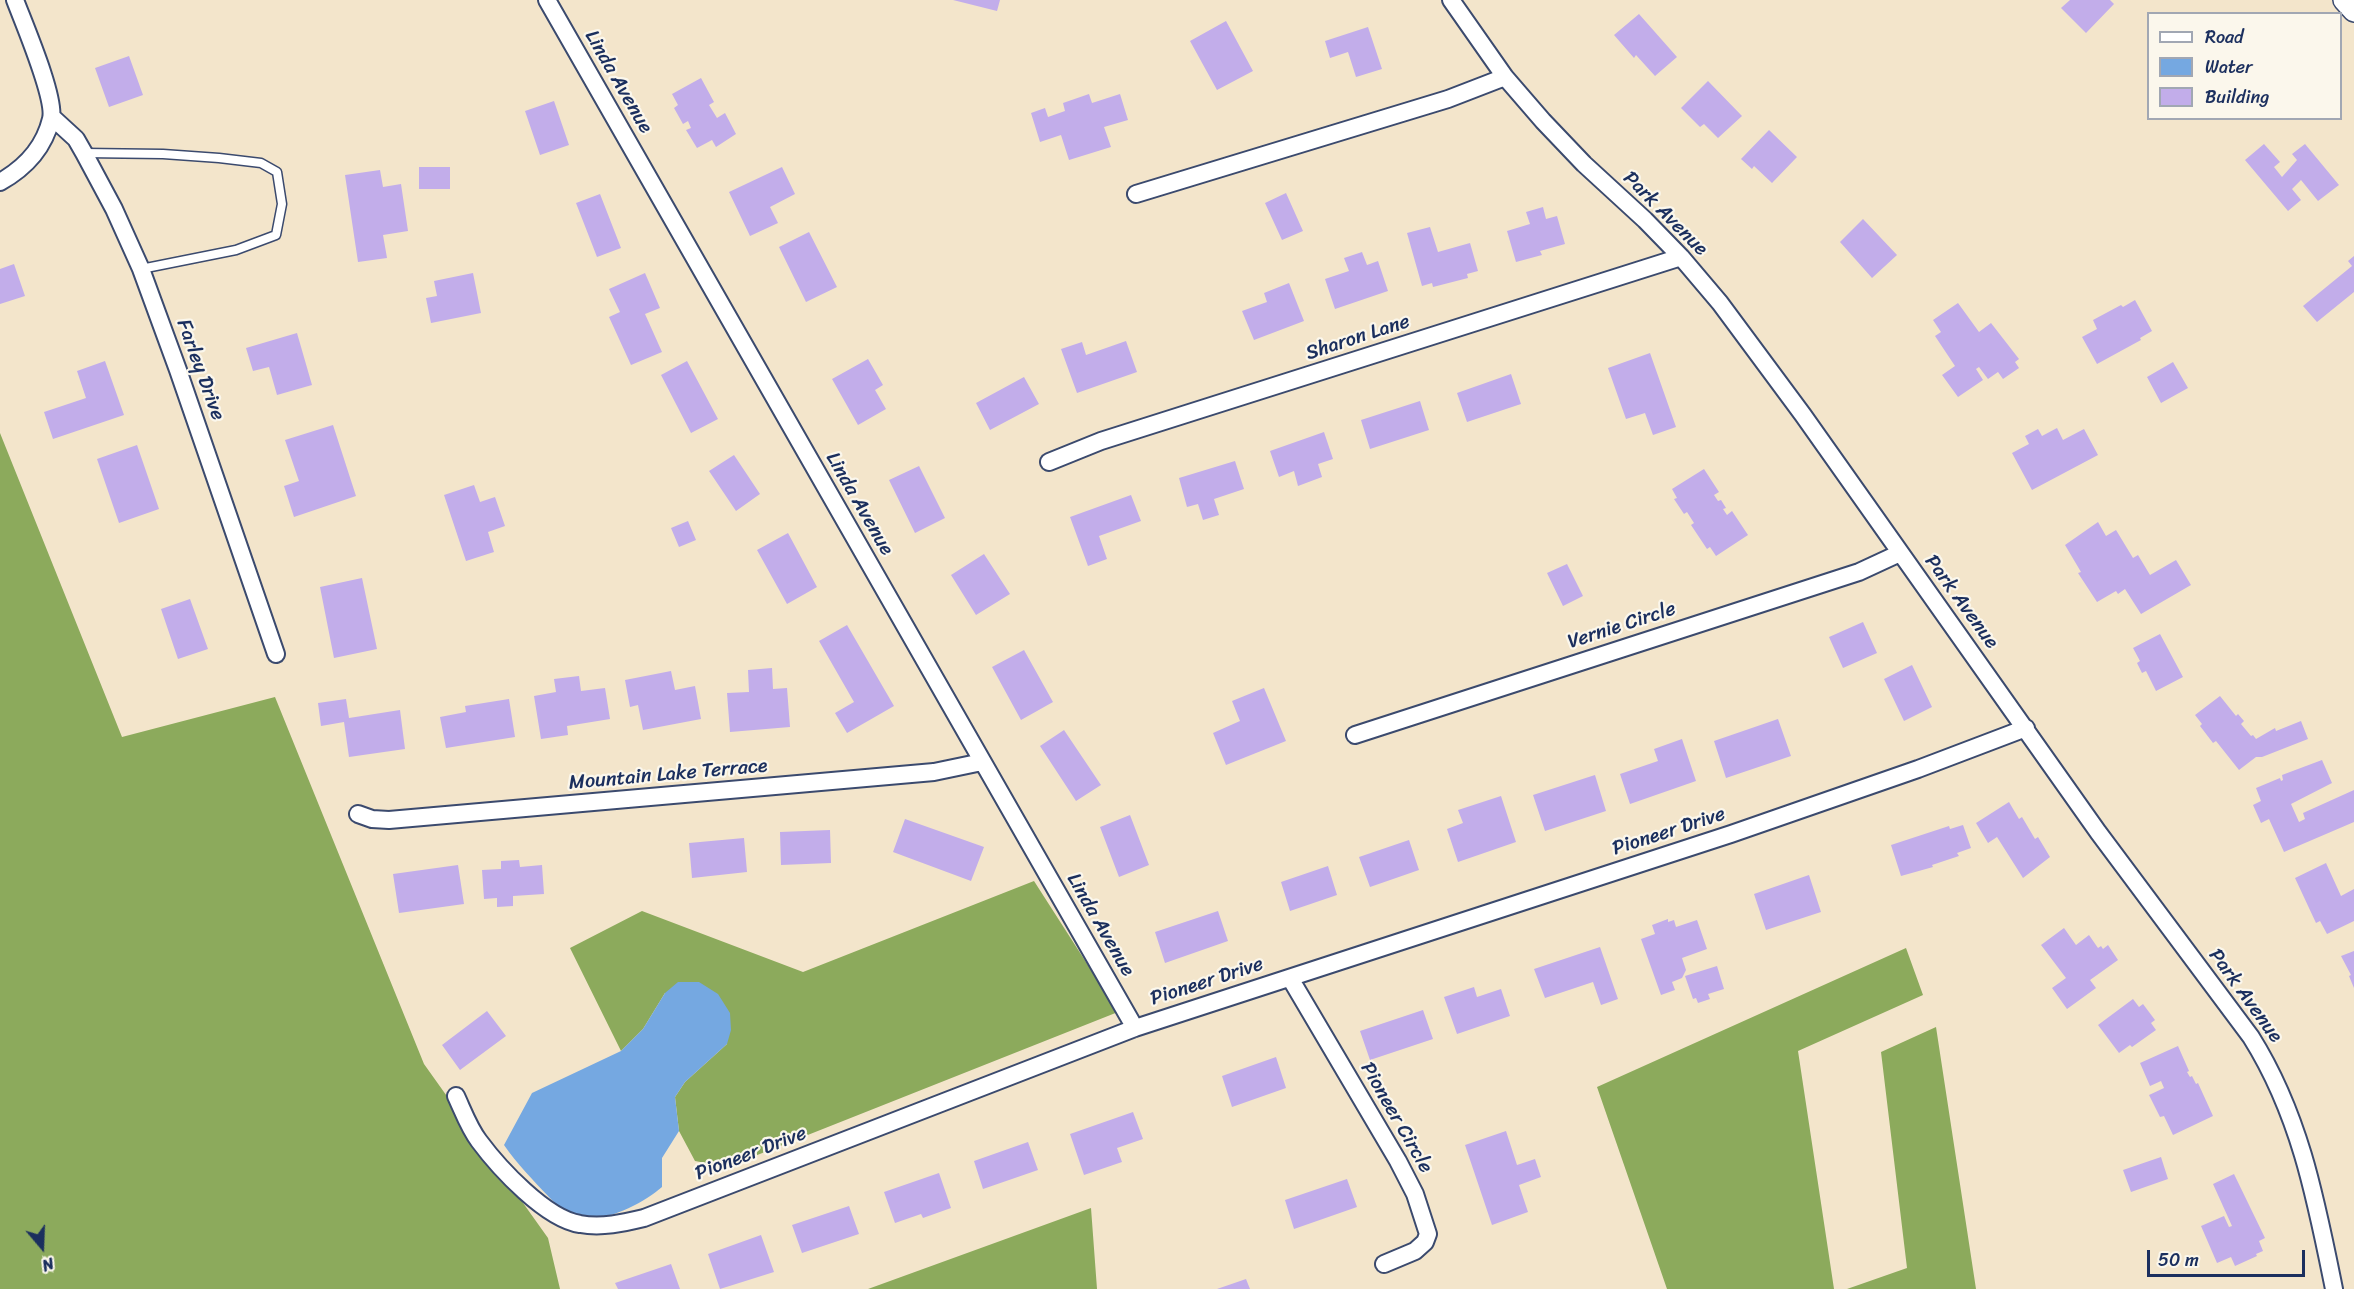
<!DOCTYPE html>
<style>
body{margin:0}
#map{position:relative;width:2354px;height:1289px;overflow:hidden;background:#f3e5cb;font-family:Sriracha,sans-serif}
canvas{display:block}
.legend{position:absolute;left:2147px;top:12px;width:195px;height:108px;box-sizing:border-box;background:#fbf7ec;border:2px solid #a1a7b3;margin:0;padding:8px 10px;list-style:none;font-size:18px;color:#1b2f5e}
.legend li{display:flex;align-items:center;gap:12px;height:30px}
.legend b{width:30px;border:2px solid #a1a7b3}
.north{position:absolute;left:12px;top:1217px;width:60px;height:60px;-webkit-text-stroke:4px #fbf7ec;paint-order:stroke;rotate:161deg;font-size:16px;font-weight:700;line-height:24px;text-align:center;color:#1b2f5e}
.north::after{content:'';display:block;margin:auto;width:21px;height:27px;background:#1b2f5e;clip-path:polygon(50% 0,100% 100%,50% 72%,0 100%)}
.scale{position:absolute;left:2147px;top:1250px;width:158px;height:27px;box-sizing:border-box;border:3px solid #1b2f5e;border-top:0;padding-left:8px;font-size:18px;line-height:21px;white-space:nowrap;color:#1b2f5e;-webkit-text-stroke:4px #fbf7ec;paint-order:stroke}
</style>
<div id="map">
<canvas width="2354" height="1289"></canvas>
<ul class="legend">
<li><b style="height:8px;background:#fff"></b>Road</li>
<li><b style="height:16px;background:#75a8e1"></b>Water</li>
<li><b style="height:16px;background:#c2adea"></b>Building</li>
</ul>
<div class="north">N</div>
<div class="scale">50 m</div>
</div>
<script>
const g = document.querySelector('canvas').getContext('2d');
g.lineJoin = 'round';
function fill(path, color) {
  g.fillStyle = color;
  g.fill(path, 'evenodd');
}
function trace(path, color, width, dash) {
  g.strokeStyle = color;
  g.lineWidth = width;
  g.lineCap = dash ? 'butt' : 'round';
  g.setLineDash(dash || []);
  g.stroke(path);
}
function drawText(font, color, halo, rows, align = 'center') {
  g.font = font + ' Sriracha,sans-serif';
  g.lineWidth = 4.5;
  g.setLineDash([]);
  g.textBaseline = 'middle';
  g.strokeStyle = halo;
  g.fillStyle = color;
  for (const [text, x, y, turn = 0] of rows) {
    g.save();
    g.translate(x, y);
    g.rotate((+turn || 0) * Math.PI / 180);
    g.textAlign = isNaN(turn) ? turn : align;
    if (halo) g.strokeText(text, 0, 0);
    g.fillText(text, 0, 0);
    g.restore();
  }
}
const forest = new Path2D(`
 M0 433 122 737 275 697 424 1064 548 1238 560 1289H0Z
 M1034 881 1118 1012 727 1167 695 1161 679 1131 675 1097 685 1082 727 1044 665 993 643 1029 621 1051 570 948 642 911 803 972Z
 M1906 948 1923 995 1798 1051 1834 1289H1667L1597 1087Z
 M1936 1027 1976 1289H1847L1907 1268 1881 1052Z
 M1091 1208 1097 1289H868Z`);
const water = new Path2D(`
 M678 982H699L718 994 730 1013 731 1030 727 1044 685 1082 675 1097 679 1131 662 1158V1187C642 1205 590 1231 565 1213 560 1209 554 1202 549 1197 533 1180 517 1164 504 1145L532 1093 621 1051 643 1029 665 993Z`);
const building = new Path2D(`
 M953 0H1000L997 11Z
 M2070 0H2110L2114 4 2086 33 2061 8Z
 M1639 14 1677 57 1655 76 1636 55 1634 58 1614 35Z
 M1226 21 1253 71 1217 90 1190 41Z
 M1368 27 1382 69 1356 77 1348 52 1330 58 1325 41Z
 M129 56 143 95 109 107 95 68Z
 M701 78 714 102 709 105 717 118 725 113 736 134 716 147 712 140 697 148 686 130 691 128 688 121 683 124 674 108 678 105 672 94Z
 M1708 81 1742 116 1718 138 1704 124 1700 127 1681 108Z
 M1089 94 1092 103 1120 94 1128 120 1104 127 1111 147 1069 160 1061 135 1040 142 1031 113 1045 108 1048 117 1065 111 1063 103Z
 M554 101 569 145 540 155 525 111Z
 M1769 130 1797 157 1772 183 1754 166 1752 169 1741 159Z
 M2264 144 2280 162 2274 167 2282 177 2297 160 2292 154 2305 144 2339 185 2318 201 2301 180 2292 189 2301 200 2288 211 2245 160Z
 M419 167H450V189H419Z
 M782 167 795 194 770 207 778 223 750 236 729 192Z
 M380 170 383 187 401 184 408 231 383 235 387 258 358 262 345 175Z
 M1286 193 1303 231 1282 240 1265 203Z
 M600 194 621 248 597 257 576 203Z
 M1543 207 1546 219 1557 216 1565 244 1540 251 1542 255 1516 262 1507 231 1530 224 1526 212Z
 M1863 219 1897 255 1872 278 1840 242Z
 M1430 227 1438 252 1470 243 1478 271 1467 274 1468 278 1433 287 1432 283 1422 286 1407 233Z
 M809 232 837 287 806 302 779 247Z
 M1362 252 1367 265 1378 261 1388 291 1335 309 1325 279 1349 271 1344 258Z
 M2354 256V292L2317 322 2303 306 2352 266 2348 261Z
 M14 264 25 296 0 304V269Z
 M473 273 481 313 431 323 426 298 437 296 434 281Z
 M645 273 660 308 645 314 662 352 631 365 609 317 620 312 609 289Z
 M1289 283 1304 321 1254 340 1242 311 1267 302 1264 293Z
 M2135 300 2152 331 2140 338 2141 340 2097 364 2082 337 2097 329 2093 320 2121 305 2123 307Z
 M1958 303 1979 332 1991 323 2019 359 2015 362 2019 368 2003 379 1998 372 1988 379 1979 367 1976 369 1983 380 1958 397 1942 375 1955 366 1935 336 1941 332 1933 320Z
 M297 333 312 385 277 395 269 367 253 371 246 348Z
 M1126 341 1137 372 1077 393 1061 349 1082 342 1086 355Z
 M1650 353 1676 427 1653 435 1645 413 1626 419 1608 368Z
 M868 359 883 385 875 390 886 409 858 425 832 379Z
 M105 361 124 415 53 439 44 412 86 398 77 371Z
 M687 361 718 419 691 433 661 375Z
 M2173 362 2188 388 2161 403 2147 377Z
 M1511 374 1521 404 1467 422 1457 393Z
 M1024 377 1039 404 990 430 976 403Z
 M1420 401 1429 430 1370 449 1361 420Z
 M333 425 356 496 294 517 284 486 299 481 285 440Z
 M2057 428 2063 440 2084 429 2098 455 2032 490 2012 453 2029 444 2025 436 2038 429 2042 436Z
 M1324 432 1333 459 1318 464 1322 477 1298 486 1294 471 1279 477 1270 451Z
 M137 445 159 509 119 523 97 459Z
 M734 455 760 494 736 511 709 471Z
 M1235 461 1244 489 1214 499 1219 515 1203 520 1198 504 1187 507 1179 478Z
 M919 466 945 518 915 533 889 480Z
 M1704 469 1719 492 1714 495 1718 501 1721 500 1726 508 1723 509 1727 515 1732 511 1748 535 1716 556 1710 547 1707 549 1691 525 1694 523 1687 512 1684 514 1674 499 1677 498 1672 489Z
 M474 485 480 502 495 497 505 526 488 532 494 552 466 561 444 495Z
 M1131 495 1141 521 1099 536 1107 559 1088 566 1070 517Z
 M688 521 696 540 679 547 671 528Z
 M2098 522 2106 536 2116 530 2133 558 2138 555 2150 575 2176 560 2191 585 2141 614 2125 589 2118 594 2116 591 2097 602 2078 573 2081 572 2065 545Z
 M788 533 817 587 787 604 757 550Z
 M984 554 1010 594 976 615 951 575Z
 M1567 564 1583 596 1563 606 1547 573Z
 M362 578 377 649 334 658 320 587Z
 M190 599 208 649 178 659 161 609Z
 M1863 622 1877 653 1843 668 1829 637Z
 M847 625 894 706 847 733 835 713 854 702 819 641Z
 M2160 634 2183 677 2156 691 2146 671 2142 673 2137 663 2140 661 2133 648Z
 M1024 650 1053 702 1021 720 992 667Z
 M1912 665 1932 707 1904 721 1884 679Z
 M772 668 773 689 787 688 790 727 730 732 727 693 749 692 748 670Z
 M671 671 675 690 695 686 701 719 643 730 638 705 630 707 625 680Z
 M579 676 581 691 605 688 610 719 567 726 568 735 541 739 534 696 556 692 554 679Z
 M1264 688 1286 741 1226 765 1213 733 1240 721 1232 701Z
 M2220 696 2236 716 2238 714 2244 721 2241 724 2251 736 2253 735 2256 739 2275 728 2276 731 2301 721 2308 739 2262 757H2256L2239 770 2216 741 2213 743 2200 726 2202 724 2195 715Z
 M346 699 349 718 400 710 405 749 349 757 344 722 321 726 318 703Z
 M509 699 515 737 446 748 440 717 466 712 465 706Z
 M1778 719 1791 756 1726 778 1714 741Z
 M1064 730 1101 785 1076 801 1040 746Z
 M1682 739 1696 781 1630 804 1620 774 1658 761 1654 749Z
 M2322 760 2332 783 2291 804 2299 822 2305 819 2303 813 2354 790V822L2284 852 2269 819 2261 823 2253 805 2261 801 2256 788 2280 778 2281 781 2283 780 2282 775Z
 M1595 775 1606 811 1545 831 1533 795Z
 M1501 796 1516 842 1458 862 1447 829 1463 823 1458 810Z
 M2009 802 2019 819 2022 817 2035 839 2038 837 2050 857 2023 878 1997 837 1988 843 1976 823Z
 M1130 815 1149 865 1119 877 1100 827Z
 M905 819 984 847 971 881 893 852Z
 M1963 825 1971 848 1957 853 1959 856 1932 865 1933 867 1901 876 1891 845 1949 826 1950 829Z
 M830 830 831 863 781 865 780 832Z
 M744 838 747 872 692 878 689 843Z
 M1409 840 1419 870 1370 887 1359 857Z
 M519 860 520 867 542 865 544 894 513 896V906L497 907V898L484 899 482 870 501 869V861Z
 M2326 863 2341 896 2354 889V921L2327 934 2320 921 2316 923 2295 878Z
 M458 865 464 904 399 913 393 874Z
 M1328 866 1337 895 1290 911 1281 882Z
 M1809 875 1821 912 1766 930 1754 894Z
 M1218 911 1228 941 1165 963 1155 932Z
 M1668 919V922L1674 920 1676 927 1697 920 1707 949 1682 958 1686 970 1682 978 1672 982 1675 990 1661 995 1641 939 1655 934 1652 925Z
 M2064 928 2076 945 2089 935 2098 948 2101 946 2103 949 2108 945 2118 960 2090 980 2096 988 2067 1009 2052 988 2066 978 2041 945Z
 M1600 947 1618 999 1601 1005 1593 982 1545 998 1534 969Z
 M2354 951V988L2349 976 2351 975 2341 956Z
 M1717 966 1724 989 1708 994 1710 999 1698 1003 1696 998 1693 999 1685 976Z
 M1474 987 1477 997 1501 989 1510 1016 1457 1034 1444 997Z
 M2133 999 2139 1007 2143 1004 2155 1020 2151 1023 2156 1030 2132 1047 2130 1045 2119 1053 2098 1025Z
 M1423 1010 1433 1039 1370 1060 1360 1031Z
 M487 1011 506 1036 460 1070 442 1045Z
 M2178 1046 2189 1071 2187 1072 2190 1077 2192 1076 2196 1084 2198 1083 2213 1116 2173 1135 2164 1116 2160 1117 2149 1095 2164 1088 2161 1081 2150 1086 2140 1063Z
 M1276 1057 1286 1088 1232 1107 1222 1076Z
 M1133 1112 1143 1139 1117 1148 1122 1162 1084 1175 1070 1134Z
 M1506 1131 1517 1165 1535 1159 1541 1177 1519 1185 1528 1212 1492 1225 1465 1145Z
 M1028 1142 1038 1170 983 1189 974 1161Z
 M2161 1157 2168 1179 2131 1192 2123 1170Z
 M939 1173 951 1208 923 1218 921 1214 895 1223 884 1192Z
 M2234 1174 2265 1238 2259 1241 2263 1251 2256 1254 2257 1256 2235 1266 2231 1257 2217 1263 2201 1226 2224 1216 2229 1227 2232 1226 2213 1184Z
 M1347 1179 1357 1207 1294 1229 1285 1200Z
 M849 1206 859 1234 802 1253 792 1225Z
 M761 1235 774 1272 720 1289 708 1254Z
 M671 1264 680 1289H618L615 1283Z
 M1246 1279 1250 1289H1217Z`);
const service = new Path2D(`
 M84 153 163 154 219 158 261 163 277 172 282 204 276 235 236 250 141 269`);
const minor = new Path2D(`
 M547 0 1135 1028
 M1451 0 1505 77 1543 121 1584 164 1645 220 1681 257 1720 303 1803 415 2098 832 2251 1037C2300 1115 2316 1200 2334 1289
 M52 117 76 139 84 153 114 209 141 269 178 370 276 654
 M0 182C25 168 44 148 51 119 56 98 24 24 15 0
 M1136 194 1448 99 1505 77
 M1049 462 1101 441 1681 257
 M1355 735 1859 572 1900 553
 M358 814 372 819 389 820 934 772 982 762
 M1290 978 1398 1161 1415 1194 1428 1234 1425 1242 1415 1251 1384 1264
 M456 1096C463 1111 469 1128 479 1141 499 1168 546 1219 580 1224 602 1228 623 1223 644 1218L1135 1028 1731 834 1918 769 2026 728`);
const tertiary = new Path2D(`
 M2344 0 2354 11`);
const streetNames = [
 ["Linda Avenue",618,82,60],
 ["Park Avenue",1665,214,45],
 ["Sharon Lane",1358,338,-18],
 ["Farley Drive",200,370,70],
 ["Linda Avenue",859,504,60],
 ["Park Avenue",1961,602,54],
 ["Vernie Circle",1622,626,-18],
 ["Mountain Lake Terrace",668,775,-5],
 ["Pioneer Drive",1669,832,-18],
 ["Linda Avenue",1100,925,60],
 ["Pioneer Drive",1207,982,-18],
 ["Park Avenue",2245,996,54],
 ["Pioneer Circle",1396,1118,60],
 ["Pioneer Drive",751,1154,-21]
];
fill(forest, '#8caa5c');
fill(water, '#75a8e1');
fill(building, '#c2adea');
trace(service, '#3b4a6e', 11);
trace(minor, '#3b4a6e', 20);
trace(tertiary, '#3b4a6e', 24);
trace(service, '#fff', 8);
trace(minor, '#fff', 16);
trace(tertiary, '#fff', 21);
drawText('20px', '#1b2f5e', '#fbf7ec', streetNames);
</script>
